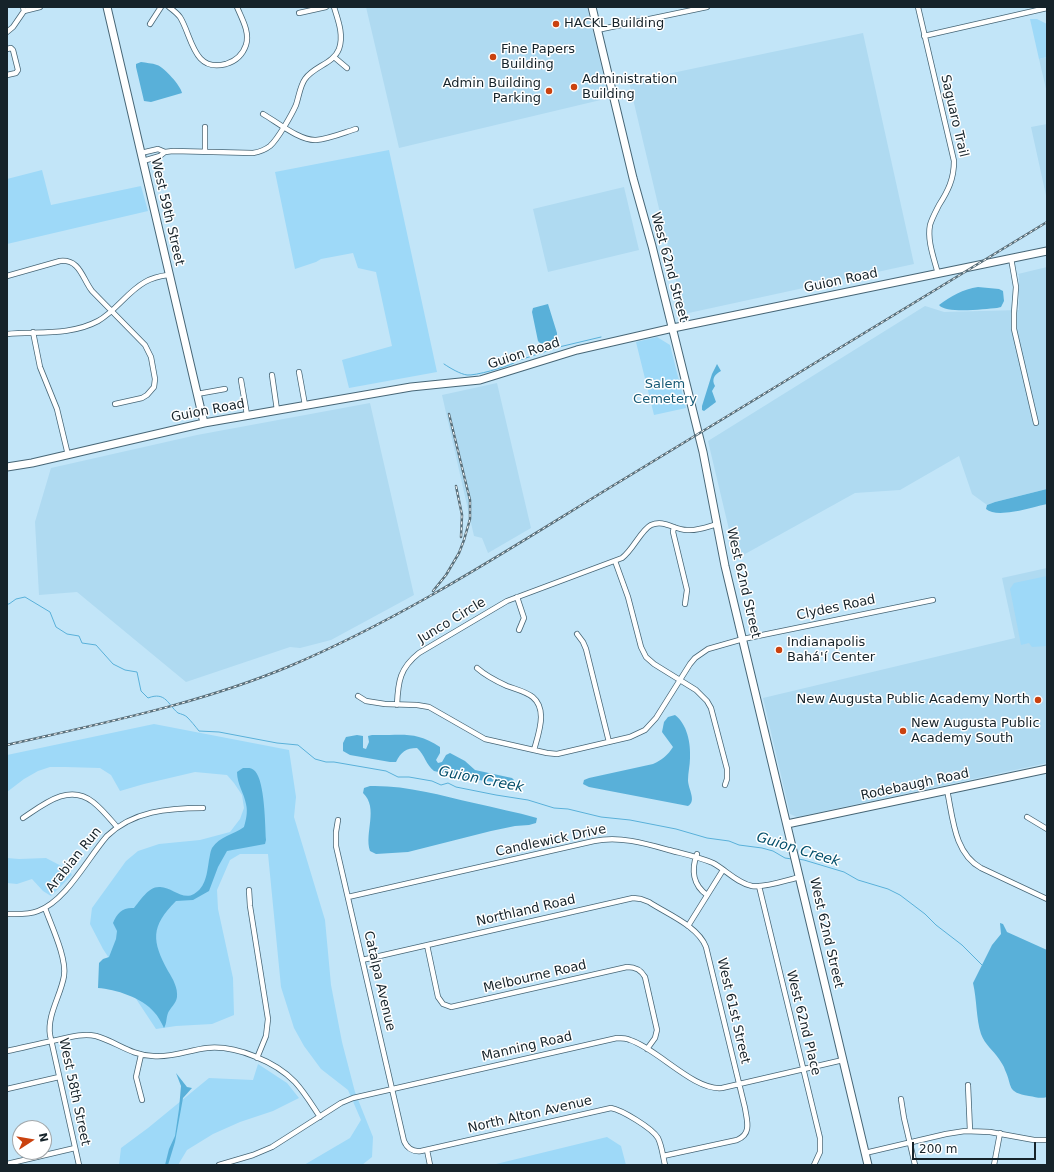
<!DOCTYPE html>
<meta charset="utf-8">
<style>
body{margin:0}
#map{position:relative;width:1054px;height:1172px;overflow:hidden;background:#c2e5f8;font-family:"DejaVu Sans",sans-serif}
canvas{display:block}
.frame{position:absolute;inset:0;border:8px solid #16232a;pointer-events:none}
.north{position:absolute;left:12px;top:1120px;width:40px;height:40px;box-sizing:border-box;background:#fff;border:1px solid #a2a7aa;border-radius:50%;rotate:78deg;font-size:11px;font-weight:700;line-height:16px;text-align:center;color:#16232a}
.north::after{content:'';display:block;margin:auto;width:14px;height:18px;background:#ca420f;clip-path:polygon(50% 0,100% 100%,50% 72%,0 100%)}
.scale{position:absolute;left:912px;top:1142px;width:124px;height:18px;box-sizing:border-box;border:2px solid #16232a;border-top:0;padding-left:5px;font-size:12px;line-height:14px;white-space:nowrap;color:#16232a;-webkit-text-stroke:3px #fff;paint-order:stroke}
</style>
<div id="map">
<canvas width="1054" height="1172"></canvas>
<div class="frame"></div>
<div class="north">N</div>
<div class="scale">200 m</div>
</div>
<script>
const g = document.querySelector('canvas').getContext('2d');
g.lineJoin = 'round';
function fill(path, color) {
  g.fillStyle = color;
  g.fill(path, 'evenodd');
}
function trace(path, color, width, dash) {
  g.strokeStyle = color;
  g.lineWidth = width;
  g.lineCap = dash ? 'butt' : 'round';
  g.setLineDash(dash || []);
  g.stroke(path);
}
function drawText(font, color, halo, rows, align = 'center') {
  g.font = font + ' "DejaVu Sans",sans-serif';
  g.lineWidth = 3;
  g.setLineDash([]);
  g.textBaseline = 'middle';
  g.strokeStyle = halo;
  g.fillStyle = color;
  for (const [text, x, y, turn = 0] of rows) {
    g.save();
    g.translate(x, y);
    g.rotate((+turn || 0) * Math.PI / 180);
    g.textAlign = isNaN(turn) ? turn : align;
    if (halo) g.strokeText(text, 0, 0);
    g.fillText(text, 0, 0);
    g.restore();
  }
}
const built = new Path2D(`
 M366 7H587L609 98 399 148Z
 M863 33 914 264 684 314 629 82Z
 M1047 57V93L1039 59Z
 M1047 124V200L1031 127Z
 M624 187 639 250 548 272 533 209Z
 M1047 267V489L995 502 987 505 972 494 959 456 900 490 855 493 736 559 708 441 925 306 944 312 1019 310V276L1018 274Z
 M497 383 531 528 488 553 482 538 474 536 442 395Z
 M370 403 414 595 331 640 300 648 290 647 186 682 77 592 39 595 35 522 51 468 197 435Z
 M1047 568V763L797 817 790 814 763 698 1015 638 1002 578Z`);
const green = new Path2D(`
 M1030 19H1037L1047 24V57L1039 59Z
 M389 150 437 372 349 388 342 360 392 346 376 272 358 268 353 253 321 259 316 262 295 269 275 172Z
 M42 170 51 205 141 186 148 211 7 244V179Z
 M657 337 670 345 686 408 654 415 636 342Z
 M1047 576V646L1032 647 1029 643 1021 645 1010 589 1014 583Z
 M154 724 289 750 296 797 294 817 325 920 331 985 342 1042 355 1092 373 1137 372 1157 362 1165H304L350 1138 361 1120 348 1090 321 1069 304 1046 294 1028 281 987 268 854H240L230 860 217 890 218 909 233 978 234 1015 212 1024 176 1026 156 1029 103 949 90 924 92 908 126 861 138 851 159 844 200 840 230 832 240 819 244 808 242 795 234 783 227 775 195 772 144 784 120 791 111 775 100 768 65 767H50L38 771 24 779 7 792V755Z
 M7 858 19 859 46 858 69 870 72 875 51 896 43 891 32 879 17 884 7 883Z
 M258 1064 287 1083 299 1098 273 1111 240 1122 213 1134 187 1150 178 1165H119L121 1148 148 1128 209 1078 253 1080Z
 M607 1137 621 1146 626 1165H492Z`);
const water = new Path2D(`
 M141 62C146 63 152 63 157 65 164 67 181 86 182 93L151 102 144 101 136 67V64Z
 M978 287 999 289 1003 291 1004 301 1001 307 997 308C985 309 946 314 939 305 951 296 963 289 978 287Z
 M548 304 557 333V339L541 344 538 341 532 312 533 308Z
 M717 364 721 371C715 374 711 379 715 386L712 391 716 402 704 411 702 410V406L712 374Z
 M1047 489V504C1033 507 997 519 986 509L987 505 995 502Z
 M675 715C687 724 691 743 690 758 690 765 688 773 688 780 688 789 697 801 688 806L589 787 583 784 584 780 589 778 653 764C662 760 668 755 673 747L662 732 664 722 668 717Z
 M357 735 363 736V748L366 749 369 742 368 736 372 735C400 736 415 730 440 747V753L436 760 438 763 442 762 446 755 450 753 465 761 475 770 512 778 514 780 512 784C507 785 502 783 496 782 475 780 454 776 434 771 426 765 425 755 417 748 406 748 401 752 396 762H390L350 755 343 751V743L346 737Z
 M243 768C248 768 251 767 255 771 265 782 265 824 266 840L265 844 227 851 218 867 209 891 193 900 176 901C150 927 152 941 168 971 173 979 178 988 177 997 176 1004 170 1008 168 1013 166 1018 167 1023 164 1028 161 1022 158 1016 154 1012 143 998 115 989 98 988L99 963 103 959 109 957 116 939 117 931 113 923C117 913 123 907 134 908 140 901 148 887 159 887 171 886 182 901 194 894 206 887 207 873 209 860 210 856 210 852 212 848 220 836 233 835 244 827 246 820 248 812 246 804 244 793 237 784 237 772Z
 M370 786C405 785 440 795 474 803 495 808 516 812 537 818L536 823 529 825 515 826 491 831 408 852 376 854 370 851C364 833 379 808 363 793L364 788Z
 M1000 923 1003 924 1007 932 1047 950V1097C1040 1099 1036 1097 1029 1096 1006 1092 1013 1087 1005 1070 1004 1066 1001 1062 999 1059 993 1050 985 1045 981 1034 976 1018 977 1000 973 983L992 945 1001 934Z
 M176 1073 187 1087 192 1088 183 1098 175 1142 168 1165H165L169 1149 175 1136 179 1109 181 1086Z`);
const stream = new Path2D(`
 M520 360 559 347 601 337
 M444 364C450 368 460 374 467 375 475 376 506 367 514 363
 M7 604H9L16 599 25 597 50 612 56 627 67 634 79 636 82 643 96 645 113 664 125 670 137 672 141 691 148 698C166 691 168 705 178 713 181 714 185 715 187 717 191 721 195 726 199 731L219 732 277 743 298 745 315 759 326 762H334L386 771 398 777H409L432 781 441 785 448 783 456 787 496 795 528 800 554 808 568 809 601 817 630 820 676 829 707 838 729 841 739 845 762 848 773 851 785 858 792 859
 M798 859 804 860 844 872 858 880 888 889 900 895 925 914 936 925 962 945 983 966`);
const street = new Path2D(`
 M169 7C173 10 177 13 180 17 192 36 193 73 226 64 236 61 243 54 246 45 250 32 242 19 237 7
 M918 7 954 161C954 179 948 191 939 205 936 211 932 218 930 225 927 241 934 258 938 274
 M24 11 40 7
 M299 13 326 7
 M150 24 161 7
 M597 30 707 7
 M7 32 13 27 24 11 23 7
 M924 36 1047 8
 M7 49 11 48 13 50 18 70 16 73 7 75
 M334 57 347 68
 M263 114C277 122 300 141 316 140 329 139 343 133 356 129
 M205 152V127
 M141 153 158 149 165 152
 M143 161 160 156 165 152 173 151 253 153C259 152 265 150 270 146 278 139 292 114 296 105 299 96 300 86 305 79 314 66 333 64 339 49 344 35 338 20 334 7
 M1011 258 1016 287 1014 313V329L1036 423
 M7 276 60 261C80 259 82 278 92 291L145 345 151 357 155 379 154 387 147 395 142 398 115 404
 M33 332 40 367 57 409 68 455
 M7 334C37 331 70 336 98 321 116 311 127 292 145 282 152 278 160 276 168 275
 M299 372 305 405
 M272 375 277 410
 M241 380 247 415
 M197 394 225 389
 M674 527 673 532 687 590 685 604
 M615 561 628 597 641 647 646 657 654 664 696 690 707 701 711 708 727 769V779L725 785
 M517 597 524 618 519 630
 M577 634 583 642 586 649 609 742
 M477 668C486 676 496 681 507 686 523 692 541 694 541 717 541 728 537 739 534 750
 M358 696 366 701 385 704 417 705 429 707 485 739 547 753 557 754 630 737 645 730 656 718 690 664 695 658 708 649 743 639 933 600
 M397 705C398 681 400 668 419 653L507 601 622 558C633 550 641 530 651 525 664 519 674 530 687 530 697 531 707 527 717 524
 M947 790C953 818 954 853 981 868L1047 899
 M1027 817 1047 829
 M23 818C44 804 69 783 93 802 102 809 110 819 117 827
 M338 820 336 832V846L404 1141C407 1148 413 1152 421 1151L611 1108C622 1110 652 1128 658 1138 662 1146 663 1157 665 1165
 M697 854C691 870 693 885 707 895
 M759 886 820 1138V1152L814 1165
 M249 890 250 906 268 1019 266 1036 257 1058
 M348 897 594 841C620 836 644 843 669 850 684 854 699 857 713 863 726 870 737 883 752 886 765 888 787 880 800 877
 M45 908C51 925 67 958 64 976 61 995 47 1015 50 1035L79 1165
 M7 914C18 914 28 915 38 911 66 901 87 859 107 836 133 811 168 808 203 808
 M688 926 723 870
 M427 945 438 997 443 1004 451 1007 627 967C636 967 641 970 645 977L657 1030 655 1038 647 1049
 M362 960 633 898 641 899 649 902C667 914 698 926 706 947L745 1108C747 1121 752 1134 737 1140L663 1156
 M7 1051C22 1048 37 1044 52 1041 67 1038 81 1033 96 1036 117 1042 130 1055 153 1056 172 1058 189 1050 207 1048 236 1045 276 1062 295 1082 305 1093 312 1105 320 1117
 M141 1055 136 1077 142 1100
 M968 1085 970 1131
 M7 1089 59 1077
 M901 1099 904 1118 915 1165
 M427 1150 430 1165
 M865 1153 946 1134 965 1131 990 1132 1034 1140H1047
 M7 1164 75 1148
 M219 1165 253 1155 272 1147 341 1103 353 1098 617 1038C621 1038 626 1038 630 1040 658 1049 694 1091 722 1088L843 1060
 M994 1165 1000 1133`);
const secondary = new Path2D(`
 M107 7 204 423
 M592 7 633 178 652 246 703 452 725 566 868 1165
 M7 467 32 463 204 423 411 387 480 380 577 350 673 328 1047 251
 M787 824 1047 769`);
const rail = new Path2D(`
 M456 486 462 515 461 537
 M433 591 446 575 459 553 464 540 470 519V500L449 414
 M7 745C103 723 199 704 290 666 408 616 515 545 624 479 765 393 906 308 1047 222`);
const markers = [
 [556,24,4,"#ca420f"],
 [493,57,4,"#ca420f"],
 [574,87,4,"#ca420f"],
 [549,91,4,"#ca420f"],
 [779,650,4,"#ca420f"],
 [1038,700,4,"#ca420f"],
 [903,731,4,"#ca420f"]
];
const poiNames = [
 ["HACKL Building",564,24],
 ["Fine Papers",501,50],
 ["Building",501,65],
 ["Administration",582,80],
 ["Building",582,95],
 ["Admin Building",541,84,"right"],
 ["Parking",541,99,"right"],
 ["Indianapolis",787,643],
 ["Bahá'í Center",787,658],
 ["New Augusta Public Academy North",1030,700,"right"],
 ["New Augusta Public",911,724],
 ["Academy South",911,739]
];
const streetNames = [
 ["Saguaro Trail",954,116,77],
 ["West 59th Street",167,212,77],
 ["West 62nd Street",669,267,75],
 ["Guion Road",841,281,-12],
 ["Guion Road",524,354,-18],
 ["Guion Road",208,411,-11],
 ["West 62nd Street",743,583,77],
 ["Clydes Road",836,608,-12],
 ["Junco Circle",452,621,-31],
 ["Rodebaugh Road",915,785,-12],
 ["Candlewick Drive",551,841,-12],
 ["Arabian Run",74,860,-51],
 ["Northland Road",526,911,-13],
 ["West 62nd Street",826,933,77],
 ["Melbourne Road",535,977,-13],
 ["Catalpa Avenue",379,981,77],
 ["West 61st Street",733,1011,77],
 ["West 62nd Place",803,1023,76],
 ["Manning Road",527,1047,-13],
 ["West 58th Street",74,1092,78],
 ["North Alton Avenue",530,1115,-13]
];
const parkNames = [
 ["Salem",665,385],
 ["Cemetery",665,400]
];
const waterNames = [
 ["Guion Creek",481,780,11],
 ["Guion Creek",798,850,17]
];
fill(built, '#afdaf1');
fill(green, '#9ed9f8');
fill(water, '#59b0d9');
trace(stream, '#59b0d9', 1);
trace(street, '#476676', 6);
trace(secondary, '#476676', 9);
trace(street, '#fff', 4.5);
trace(secondary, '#fff', 7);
trace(rail, '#596f7a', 2.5);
trace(rail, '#fff', 1, [3]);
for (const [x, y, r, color] of markers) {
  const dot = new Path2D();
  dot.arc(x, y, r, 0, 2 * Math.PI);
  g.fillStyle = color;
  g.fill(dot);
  trace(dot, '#fff', 1.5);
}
drawText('13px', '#16232a', '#fff', poiNames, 'left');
drawText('13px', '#16232a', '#fff', streetNames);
drawText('13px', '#165a76', '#fff', parkNames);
drawText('italic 14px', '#044f6b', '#fff', waterNames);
</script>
